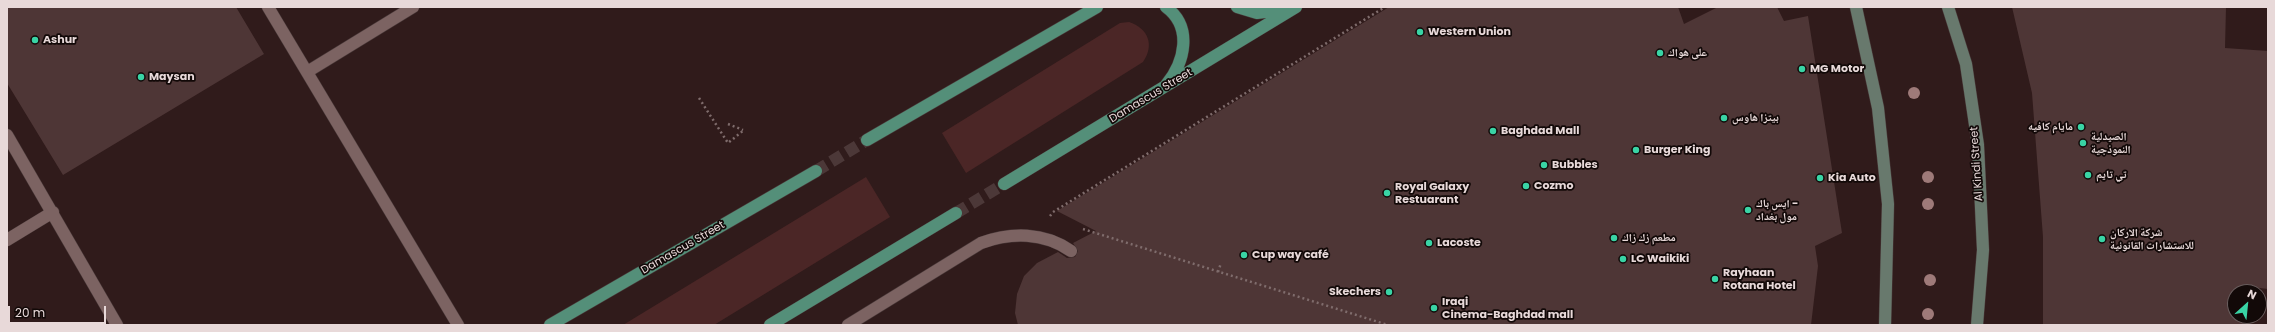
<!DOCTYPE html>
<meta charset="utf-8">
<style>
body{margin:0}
#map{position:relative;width:2275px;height:332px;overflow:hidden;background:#301b1b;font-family:Poppins,sans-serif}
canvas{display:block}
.frame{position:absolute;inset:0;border:8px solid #e8d9d9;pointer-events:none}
.north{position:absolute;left:2227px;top:284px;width:40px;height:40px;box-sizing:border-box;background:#120908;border:1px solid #685c5c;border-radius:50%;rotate:27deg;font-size:11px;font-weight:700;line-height:16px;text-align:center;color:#e8d9d9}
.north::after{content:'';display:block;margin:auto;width:14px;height:18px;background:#39d4a5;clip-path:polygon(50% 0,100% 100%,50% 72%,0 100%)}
.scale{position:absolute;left:8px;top:306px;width:98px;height:18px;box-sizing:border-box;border:2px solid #e8d9d9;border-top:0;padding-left:5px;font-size:12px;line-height:14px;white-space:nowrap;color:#e8d9d9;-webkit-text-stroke:3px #120908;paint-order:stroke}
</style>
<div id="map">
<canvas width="2275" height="332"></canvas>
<div class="frame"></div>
<div class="north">N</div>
<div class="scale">20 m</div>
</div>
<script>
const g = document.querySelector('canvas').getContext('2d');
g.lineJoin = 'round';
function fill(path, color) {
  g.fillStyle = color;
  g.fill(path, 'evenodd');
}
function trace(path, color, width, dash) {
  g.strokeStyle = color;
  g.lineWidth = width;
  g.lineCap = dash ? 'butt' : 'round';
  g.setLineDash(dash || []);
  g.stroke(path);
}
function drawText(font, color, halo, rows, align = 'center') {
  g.font = font + ' Poppins,"Noto Naskh Arabic",sans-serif';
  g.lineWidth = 3.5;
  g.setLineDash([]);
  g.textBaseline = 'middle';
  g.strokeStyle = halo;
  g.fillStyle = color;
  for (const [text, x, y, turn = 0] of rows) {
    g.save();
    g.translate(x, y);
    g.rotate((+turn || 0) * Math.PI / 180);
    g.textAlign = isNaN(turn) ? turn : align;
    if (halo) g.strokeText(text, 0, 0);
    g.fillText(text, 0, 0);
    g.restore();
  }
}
const green = new Path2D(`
 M1129 22C1148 28 1155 45 1143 62L966 173 942 133 1120 23Z
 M866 177 890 217 714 325H623Z`);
const building = new Path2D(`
 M7 7H236L264 54 63 175 7 83Z
 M1389 7H1678L1684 24 1718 7H1777L1784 21 1808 16 1842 233 1815 246 1818 266 1811 325H1018L1015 313 1017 294 1024 276 1037 263 1058 252 1067 258 1075 257 1078 251 1073 243 1096 231 1057 211Z
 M2012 7H2226L2225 48 2268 51V289L2252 287 2251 292H2235V316H2250L2249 325H2043V237L2032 93Z`);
const primaryTunnel = new Path2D(`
 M816 171 867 140
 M956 213 1004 184`);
const path = new Path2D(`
 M699 98 728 143 744 130
 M728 124 743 130
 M1050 216 1053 212 1385 7
 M1083 229 1388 325
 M1218 272 1221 263`);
const lane = new Path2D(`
 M268 7 458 325
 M307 72 413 7
 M7 135 117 325
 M7 240 53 212
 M848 325 981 243C1011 232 1044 232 1071 251`);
const secondary = new Path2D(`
 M1856 7 1878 108 1888 204 1885 325
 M1948 7 1966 64 1978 145 1983 250 1977 325`);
const primary = new Path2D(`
 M1166 7C1193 27 1185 62 1166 85
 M1237 7 1257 13 1287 9
 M867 140 1097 7
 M1004 184 1296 7
 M550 325 816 171
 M770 325 956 213`);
const trees = [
 [1914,93],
 [1928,177],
 [1928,204],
 [1930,280],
 [1928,314]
];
const markers = [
 [1420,32,4,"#39d4a5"],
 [35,40,4,"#39d4a5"],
 [1660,53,4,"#39d4a5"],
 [1802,69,4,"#39d4a5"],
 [141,77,4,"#39d4a5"],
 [1724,118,4,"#39d4a5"],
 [2081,127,4,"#39d4a5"],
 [1493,131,4,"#39d4a5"],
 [2083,143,4,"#39d4a5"],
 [1636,150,4,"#39d4a5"],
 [1544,165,4,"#39d4a5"],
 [2088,175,4,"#39d4a5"],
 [1820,178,4,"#39d4a5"],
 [1526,186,4,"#39d4a5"],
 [1387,193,4,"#39d4a5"],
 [1748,210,4,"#39d4a5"],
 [1614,238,4,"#39d4a5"],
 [2102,239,4,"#39d4a5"],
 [1429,243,4,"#39d4a5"],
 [1244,255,4,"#39d4a5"],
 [1623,259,4,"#39d4a5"],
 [1715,279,4,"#39d4a5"],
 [1389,292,4,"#39d4a5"],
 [1434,308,4,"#39d4a5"]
];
const poiNames = [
 ["Western Union",1428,32],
 ["Ashur",43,40],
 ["على هواك",1668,53],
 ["MG Motor",1810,69],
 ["Maysan",149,77],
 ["بيتزا هاوس",1732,118],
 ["مايام كافيه",2073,127,"right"],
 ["Baghdad Mall",1501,131],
 ["الصيدلية",2091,137],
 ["النموذجية",2091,150],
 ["Burger King",1644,150],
 ["Bubbles",1552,165],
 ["تي تايم",2096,175],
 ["Kia Auto",1828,178],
 ["Cozmo",1534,186],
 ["Royal Galaxy",1395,187],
 ["Restuarant",1395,200],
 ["ايس باك -",1756,204],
 ["مول بغداد",1756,217],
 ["شركة الاركان",2110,233],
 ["للاستشارات القانونية",2110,246],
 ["مطعم زك زاك",1622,238],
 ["Lacoste",1437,243],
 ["Cup way café",1252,255],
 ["LC Waikiki",1631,259],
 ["Rayhaan",1723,273],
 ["Rotana Hotel",1723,286],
 ["Skechers",1381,292,"right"],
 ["Iraqi",1442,302],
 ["Cinema-Baghdad mall",1442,315]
];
const streetNames = [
 ["Damascus Street",1151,96,-31],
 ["Al Kindi Street",1977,164,-94],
 ["Damascus Street",683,248,-30]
];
fill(green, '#4b2626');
fill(building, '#4e3636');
trace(primaryTunnel, '#4c3838', 12, [12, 6]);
trace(lane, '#493939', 13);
trace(secondary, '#493939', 13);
trace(primary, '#493939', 13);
trace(path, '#7f6c6c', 2.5, [2, 3]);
trace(lane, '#7c6362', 12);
trace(secondary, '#68796d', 12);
trace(primary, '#548f79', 12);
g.fillStyle = '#9e7a79';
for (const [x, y] of trees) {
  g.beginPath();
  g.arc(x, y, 6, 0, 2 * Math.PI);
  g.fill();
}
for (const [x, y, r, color] of markers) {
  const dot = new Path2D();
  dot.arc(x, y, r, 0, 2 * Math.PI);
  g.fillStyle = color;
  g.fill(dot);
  trace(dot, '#120908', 1.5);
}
drawText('bold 11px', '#e8d9d9', '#120908', poiNames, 'left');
drawText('11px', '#e8d9d9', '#120908', streetNames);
</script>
